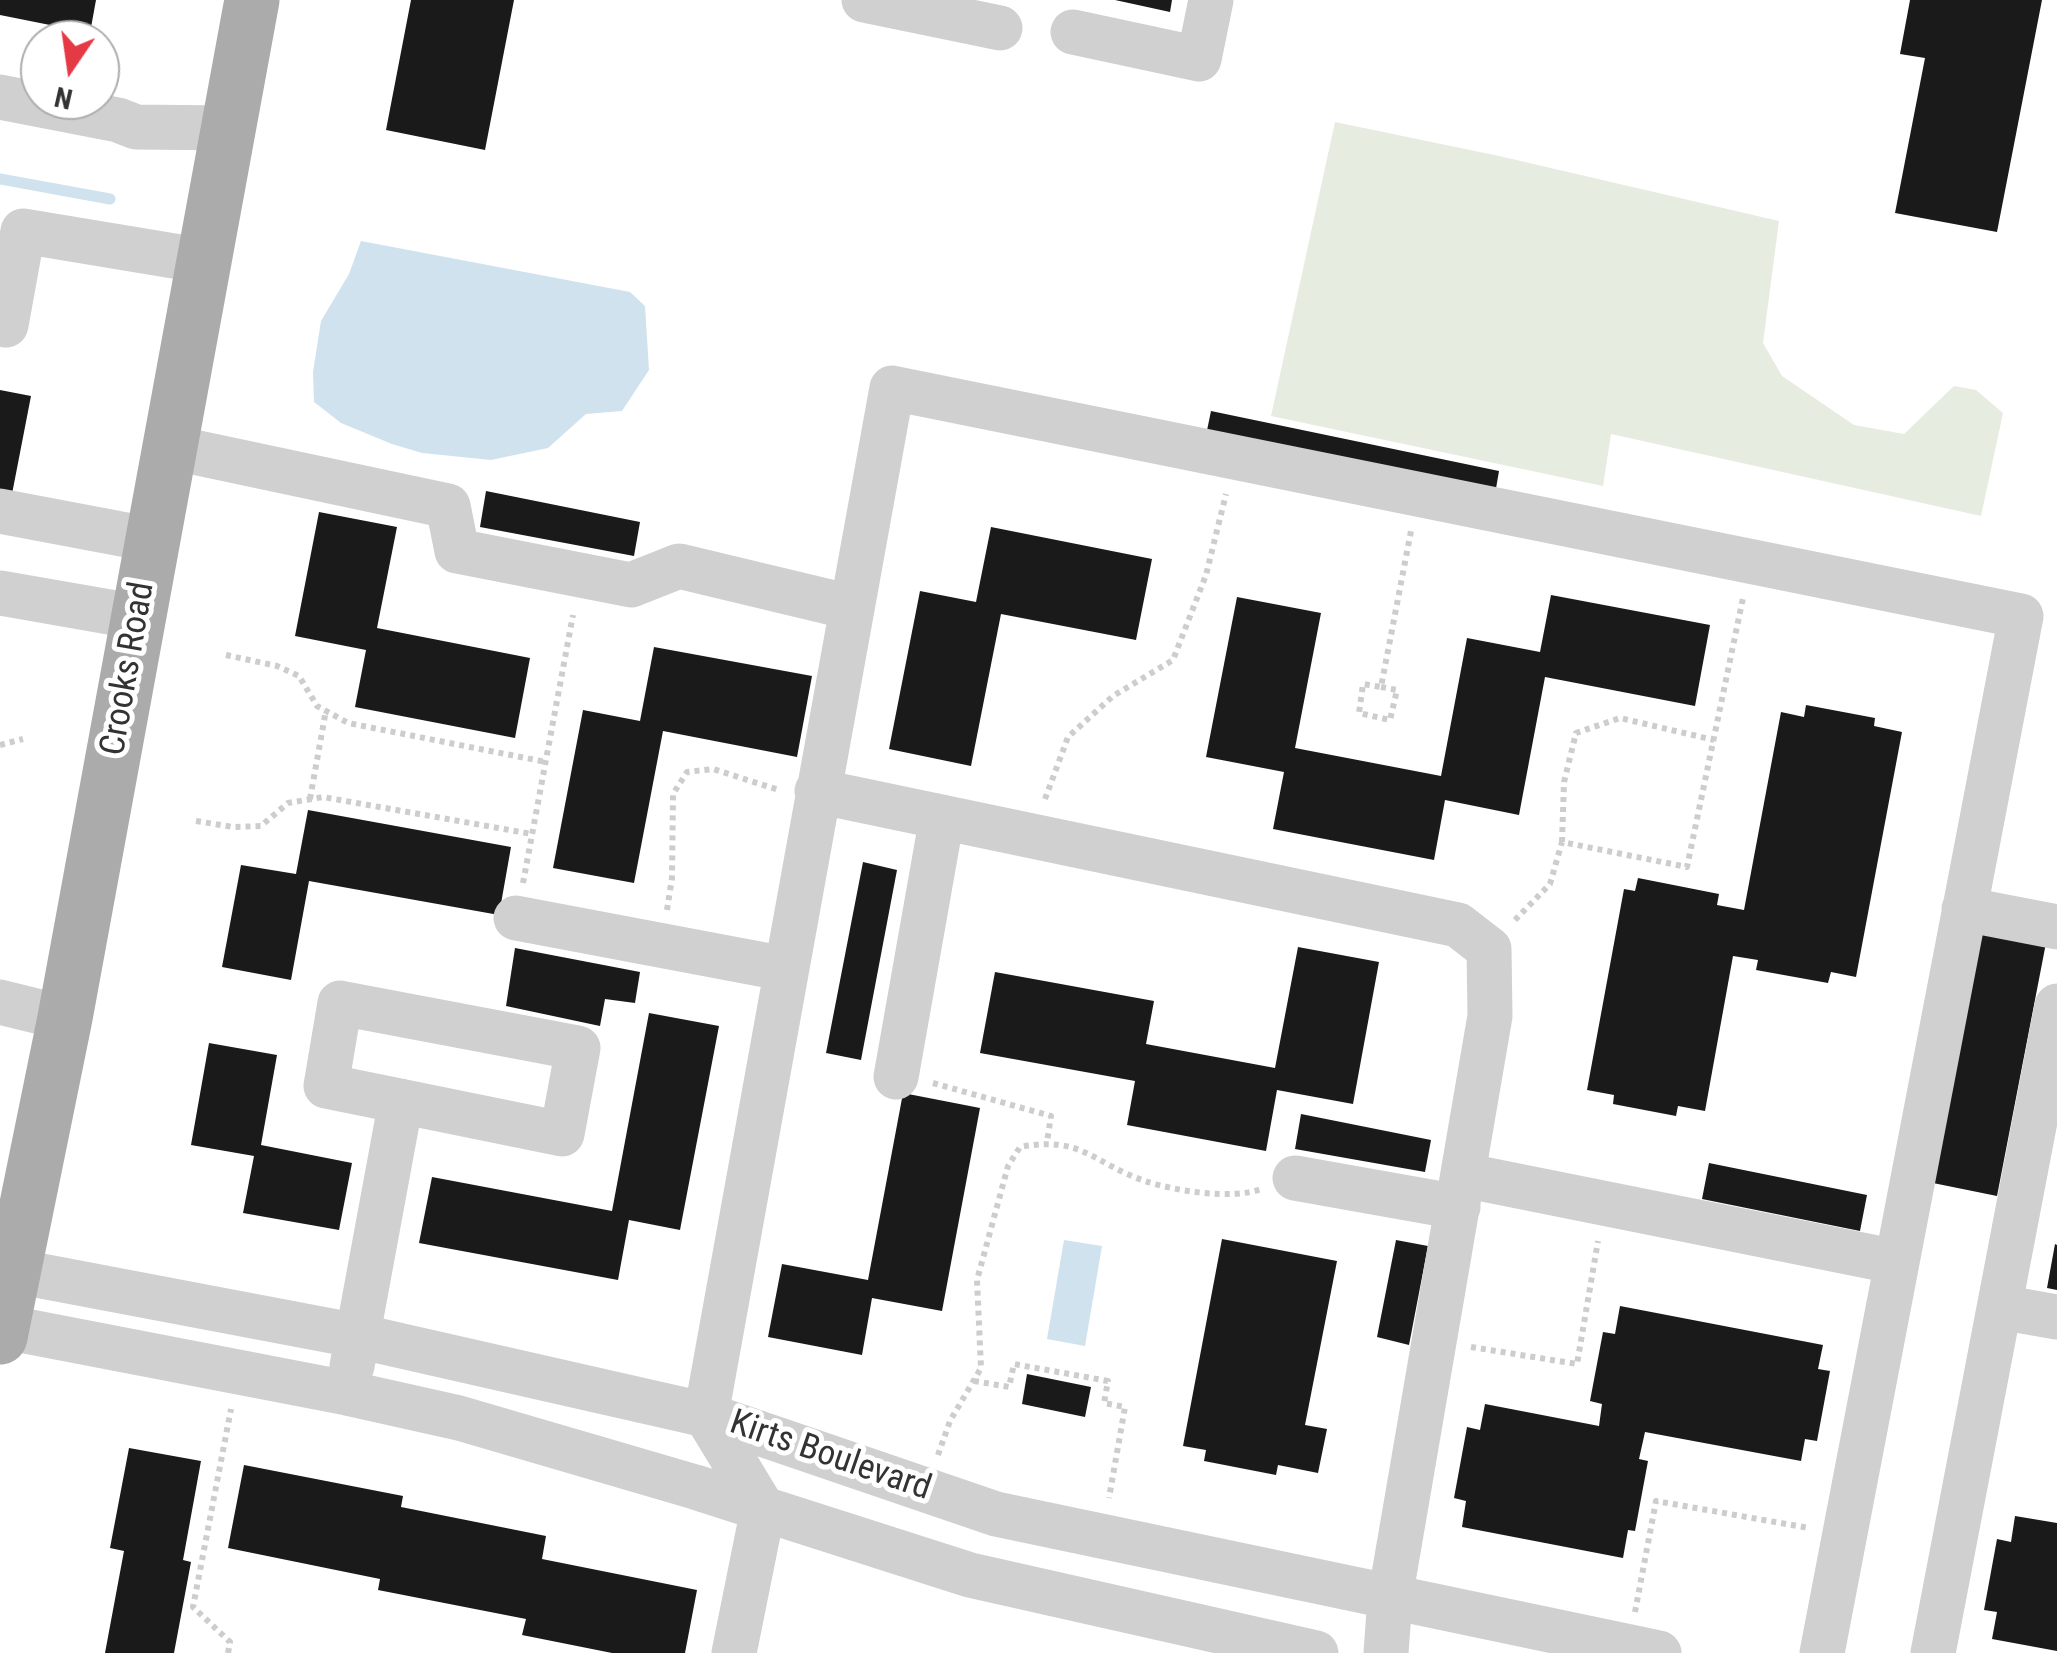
<!DOCTYPE html>
<style>
body{margin:0}
#map{position:relative;width:2057px;height:1653px;overflow:hidden;background:#fff;font-family:"Roboto Condensed",sans-serif}
canvas{display:block}
.north{position:absolute;left:20px;top:20px;width:100px;height:100px;box-sizing:border-box;background:#fff;border:2px solid #adadad;border-radius:50%;rotate:193deg;font-size:28px;font-weight:700;line-height:40px;text-align:center;color:#333}
.north::after{content:'';display:block;margin:auto;width:35px;height:45px;background:#e63946;clip-path:polygon(50% 0,100% 100%,50% 72%,0 100%)}
</style>
<div id="map">
<canvas width="2057" height="1653"></canvas>
<div class="north">N</div>
</div>
<script>
const g = document.querySelector('canvas').getContext('2d');
g.lineJoin = 'round';
function fill(path, color) {
  g.fillStyle = color;
  g.fill(path, 'evenodd');
}
function trace(path, color, width, dash) {
  g.strokeStyle = color;
  g.lineWidth = width;
  g.lineCap = dash ? 'butt' : 'round';
  g.setLineDash(dash || []);
  g.stroke(path);
}
function drawText(font, color, halo, rows, align = 'center') {
  g.font = font + ' "Roboto Condensed",sans-serif';
  g.lineWidth = 10;
  g.setLineDash([]);
  g.textBaseline = 'middle';
  g.strokeStyle = halo;
  g.fillStyle = color;
  for (const [text, x, y, turn = 0] of rows) {
    g.save();
    g.translate(x, y);
    g.rotate((+turn || 0) * Math.PI / 180);
    g.textAlign = isNaN(turn) ? turn : align;
    if (halo) g.strokeText(text, 0, 0);
    g.fillText(text, 0, 0);
    g.restore();
  }
}
const green = new Path2D(`
 M1335 122 1499 156 1779 221 1763 343 1782 376 1854 425 1904 434 1954 386 1976 390 2003 413 1981 516 1611 434 1603 486 1271 416Z`);
const water = new Path2D(`
 M361 241 630 292 645 306 649 370 622 411 586 414 548 448 491 460 422 453 392 444 341 423 314 402 313 372 321 321 349 274Z
 M1064 1240 1102 1246 1085 1346 1047 1339Z`);
const stream = new Path2D(`
 M0 179 110 199`);
const building = new Path2D(`
 M0 0H96L90 33 0 15Z
 M411 0H514L485 150 386 130Z
 M1115 0H1172L1170 12Z
 M1910 0H2042L1997 232 1895 213 1925 58 1900 54Z
 M0 390 31 396 12 494 0 492Z
 M1211 411 1499 471 1494 500 1205 440Z
 M486 491 640 522 634 556 480 527Z
 M319 512 397 527 377 628 530 658 515 738 355 707 366 650 295 636Z
 M991 527 1152 559 1136 640 1001 614 971 766 889 749 920 591 976 602Z
 M1551 595 1710 625 1695 706 1545 677 1519 815 1445 800 1434 860 1273 829 1284 772 1206 757 1237 597 1321 613 1295 748 1441 776 1467 638 1540 652Z
 M654 647 812 676 797 757 663 731 634 883 553 868 583 710 640 721Z
 M1806 705 1875 718 1874 726 1902 732 1856 977 1831 972 1828 983 1756 970 1758 960 1733 956 1705 1111 1678 1106 1676 1116 1613 1104 1614 1095 1587 1090 1624 889 1635 891 1638 878 1719 894 1717 905 1744 910 1781 712 1804 717Z
 M308 810 511 847 499 915 309 881 291 980 222 967 241 865 296 874Z
 M863 862 897 870 861 1060 826 1053Z
 M1981 931 2046 943 1997 1196 1933 1183Z
 M1298 947 1379 962 1353 1104 1277 1090 1266 1151 1127 1125 1135 1081 980 1053 995 972 1154 1001 1146 1044 1275 1068Z
 M515 948 640 972 635 1003 605 999 600 1026 506 1006Z
 M649 1013 719 1026 680 1230 629 1220 618 1280 419 1243 432 1177 612 1211Z
 M209 1043 277 1055 261 1145 352 1163 339 1230 243 1213 254 1156 191 1145Z
 M903 1093 980 1108 942 1311 872 1298 862 1355 768 1337 782 1264 868 1280Z
 M1301 1114 1431 1140 1425 1172 1295 1149Z
 M1709 1163 1867 1195 1860 1231 1702 1199Z
 M1222 1239 1337 1261 1305 1425 1327 1429 1318 1473 1278 1465 1276 1475 1204 1461 1206 1450 1183 1446Z
 M1396 1240 1428 1246 1409 1345 1377 1337Z
 M2055 1244 2057 1245V1290L2047 1288Z
 M1620 1306 1823 1345 1818 1369 1830 1371 1817 1441 1805 1439 1801 1461 1645 1432 1639 1459 1648 1461 1635 1531 1628 1530 1623 1558 1462 1527 1466 1501 1454 1498 1467 1427 1480 1430 1485 1404 1599 1426 1602 1404 1590 1401 1603 1332 1615 1334Z
 M1027 1374 1091 1387 1085 1417 1022 1404Z
 M129 1448 201 1461 183 1560 191 1562 174 1653H105L124 1551 110 1548Z
 M244 1465 403 1496 401 1507 546 1536 542 1559 697 1590 685 1653H612L522 1635 526 1619 378 1590 380 1579 228 1548Z
 M2015 1516 2057 1523V1651L1992 1639 1997 1612 1984 1610 1997 1539 2011 1542Z`);
const path = new Path2D(`
 M226 655 277 666 299 676 317 706 348 723 546 762
 M1381 687 1397 690 1390 720 1359 713 1363 684 1381 687 1411 531
 M0 745 23 739
 M310 799 326 710
 M1045 799 1068 737 1113 696 1173 660 1206 575 1226 494
 M196 821 233 827 261 826 288 803 323 797 532 834
 M1562 842 1564 782 1576 733 1620 718 1714 740
 M523 883 573 615
 M667 910 672 878 673 794 687 772 713 769 779 790
 M1515 920 1550 884 1562 842 1687 867 1743 598
 M933 1083 1051 1116 1047 1142
 M1471 1347 1577 1364 1598 1241
 M974 1381 1009 1387 1014 1364 1108 1381 1104 1403 1125 1407 1109 1498
 M938 1455 950 1421 981 1368 977 1280 1008 1166 1020 1147C1082 1135 1094 1164 1145 1181 1175 1191 1232 1200 1261 1189
 M1635 1612 1656 1501 1809 1528
 M228 1653 230 1642 193 1607 231 1409`);
const minor = new Path2D(`
 M864 0 1000 28
 M1073 32 1199 59 1211 0
 M0 97 118 120 136 127 229 128
 M6 325 23 231 204 261
 M170 447 448 506 457 551 631 585 679 566 850 607
 M0 511 153 540
 M0 593 138 617
 M817 791 1458 925 1489 949 1490 1016 1390 1598 1386 1653
 M1964 909 2057 927
 M516 918 786 969
 M0 1002 65 1018
 M340 1003 578 1048 562 1134 326 1086Z
 M896 1077 942 817
 M1463 1175 1897 1262
 M1295 1178 1458 1207
 M0 1268 358 1336 706 1415 996 1514 1659 1653
 M2000 1307 2057 1317
 M0 1326 347 1393 459 1418 695 1487 970 1575 1316 1653
 M352 1366 401 1101
 M734 1653 763 1509 706 1415 892 388 2021 616 1822 1653
 M1933 1653 2057 1006`);
const major = new Path2D(`
 M0 1337 65 1018 252 0`);
const streetNames = [
 ["Crooks Road",129,669,-80],
 ["Kirts Boulevard",830,1457,19]
];
fill(green, '#e6ecdf');
fill(water, '#cfe2ee');
trace(stream, '#cfe2ee', 11);
fill(building, '#1a1a1a');
trace(path, '#cdcdcd', 6, [5, 5]);
trace(minor, '#d0d0d0', 45);
trace(major, '#ababab', 55);
drawText('35px', '#333', '#fff', streetNames);
</script>
